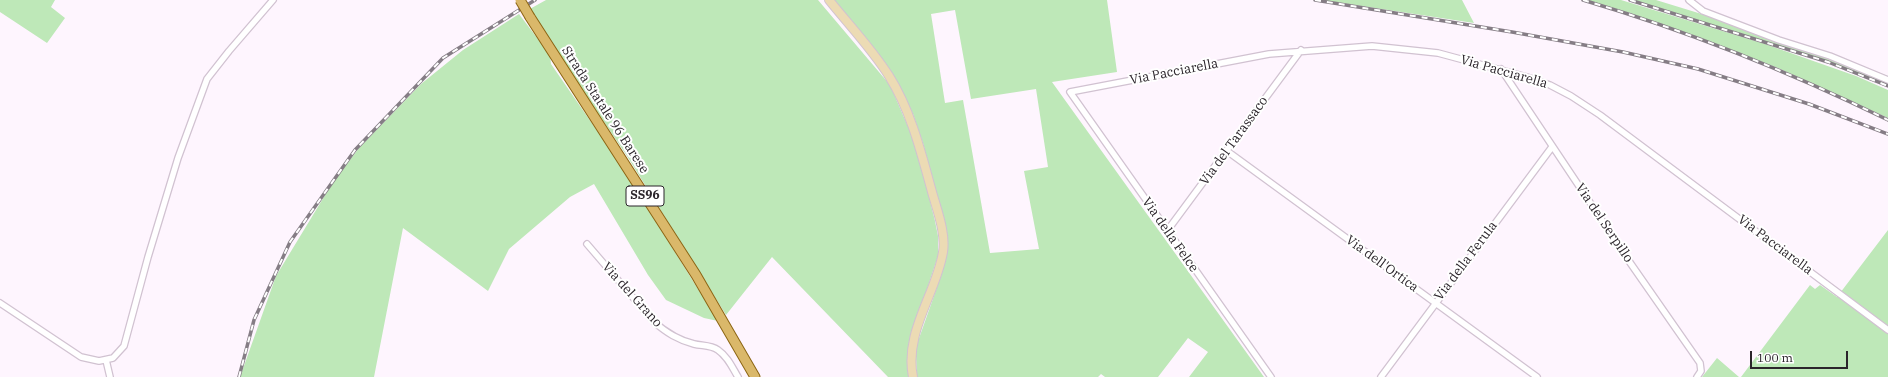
<!DOCTYPE html>
<style>
body{margin:0}
#map{position:relative;width:1888px;height:377px;overflow:hidden;background:#fef5fe;font-family:"IBM Plex Serif",serif}
canvas{display:block}
.scale{position:absolute;left:1750px;top:351px;width:98px;height:18px;box-sizing:border-box;border:2px solid #2b252b;border-top:0;padding-left:5px;font-size:12px;line-height:14px;white-space:nowrap;color:#2b252b;-webkit-text-stroke:3px #fff;paint-order:stroke}
</style>
<div id="map">
<canvas width="1888" height="377"></canvas>
<div class="scale">100 m</div>
</div>
<script>
const g = document.querySelector('canvas').getContext('2d');
g.lineJoin = 'round';
function fill(path, color) {
  g.fillStyle = color;
  g.fill(path, 'evenodd');
}
function trace(path, color, width, dash) {
  g.strokeStyle = color;
  g.lineWidth = width;
  g.lineCap = dash ? 'butt' : 'round';
  g.setLineDash(dash || []);
  g.stroke(path);
}
function drawText(font, color, halo, rows, align = 'center') {
  g.font = font + ' "IBM Plex Serif",serif';
  g.lineWidth = 4;
  g.setLineDash([]);
  g.textBaseline = 'middle';
  g.strokeStyle = halo;
  g.fillStyle = color;
  for (const [text, x, y, turn = 0] of rows) {
    g.save();
    g.translate(x, y);
    g.rotate((+turn || 0) * Math.PI / 180);
    g.textAlign = isNaN(turn) ? turn : align;
    if (halo) g.strokeText(text, 0, 0);
    g.fillText(text, 0, 0);
    g.restore();
  }
}
const green = new Path2D(`
 M0 0H55L51 7 65 18 47 43 0 12Z
 M546 0H818L890 85 916 145 935 221 938 236V256L908 346 910 377H888L772 257 726 315 627 156 528 10Z
 M833 0H1107L1117 72 1052 82 1264 377H1189L1208 352 1188 338 1158 377H1105L1101 374 1098 377H917L916 356 917 344 941 276 948 247 947 233 923 143 913 114 891 74ZM955 10 971 99 1036 89 1048 167 1024 171 1039 249 990 253 963 100 945 103 931 14Z
 M1322 0H1462L1474 23Z
 M1585 0H1621L1765 44 1856 76 1888 90V118L1778 68 1630 13Z
 M1631 0H1656L1822 51 1888 76V86C1804 51 1717 26 1631 0Z
 M519 14 550 55 551 64 618 161 718 321 704 318 666 300 648 275 594 184 570 197 509 249 488 291 403 228 374 377H240L276 276 333 182 359 148 421 84 463 50Z
 M1888 230V377H1741L1810 285 1815 289 1820 285 1837 297Z
 M1717 358 1739 377H1702Z`);
const street = new Path2D(`
 M1689 0 1703 11 1779 40 1830 56 1888 80
 M1501 69 1631 264 1700 363 1701 371 1697 377
 M1227 151 1537 377
 M1167 231 1301 50
 M587 244 654 322C667 333 678 340 694 344 702 346 711 345 718 350 728 357 732 367 738 377
 M0 303 81 357 99 361 113 358 124 346 148 257 178 158 207 79 229 51 273 0
 M106 360 110 377
 M1271 377 1070 92 1269 54 1372 46 1438 53 1527 77 1550 85 1571 96 1600 115 1888 330
 M1381 377 1552 147`);
const secondary = new Path2D(`
 M829 0C849 25 872 49 889 76 911 111 921 152 932 192 937 210 946 233 943 252 936 294 904 332 913 377`);
const primary = new Path2D(`
 M530 17 696 275 755 377`);
const rail = new Path2D(`
 M1315 0 1512 32 1623 52 1698 69 1809 104 1888 134
 M1583 0C1688 31 1790 72 1888 120
 M1630 0 1828 62 1888 86
 M239 377 254 320 290 242 355 150 443 58 535 0`);
const primaryBridge = new Path2D(`
 M520 0 530 17`);
const shields = [
 [645,196,38]
];
const shieldNames = [
 ["SS96",645,196]
];
const streetNames = [
 ["Via Pacciarella",1174,72,-11],
 ["Via Pacciarella",1504,72,16],
 ["Strada Statale 96 Barese",605,110,57],
 ["Via del Tarassaco",1234,141,-54],
 ["Via del Serpillo",1604,223,56],
 ["Via della Felce",1170,235,55],
 ["Via Pacciarella",1775,245,37],
 ["Via della Ferula",1466,261,-53],
 ["Via dell'Ortica",1382,264,36],
 ["Via del Grano",632,295,48]
];
fill(green, '#bee8b8');
trace(street, '#d1c2d1', 8);
trace(secondary, '#d1c2d1', 10);
trace(primary, '#8c6513', 11);
trace(street, '#fff', 5.5);
trace(secondary, '#ecdbb4', 8);
trace(primary, '#dab86a', 9);
trace(rail, '#857d85', 3.5);
trace(rail, '#fff', 2, [6]);
trace(primaryBridge, '#8c6513', 11, []);
trace(primaryBridge, '#dab86a', 9);
for (const [x, y, w] of shields) {
  const box = new Path2D();
  box.roundRect(x - w / 2, y - 10, w, 20, 3);
  g.fillStyle = '#fff';
  g.fill(box);
  trace(box, '#2b252b', 1);
}
drawText('bold 12px', '#2b252b', null, shieldNames);
drawText('13px', '#2b252b', '#fff', streetNames);
</script>
